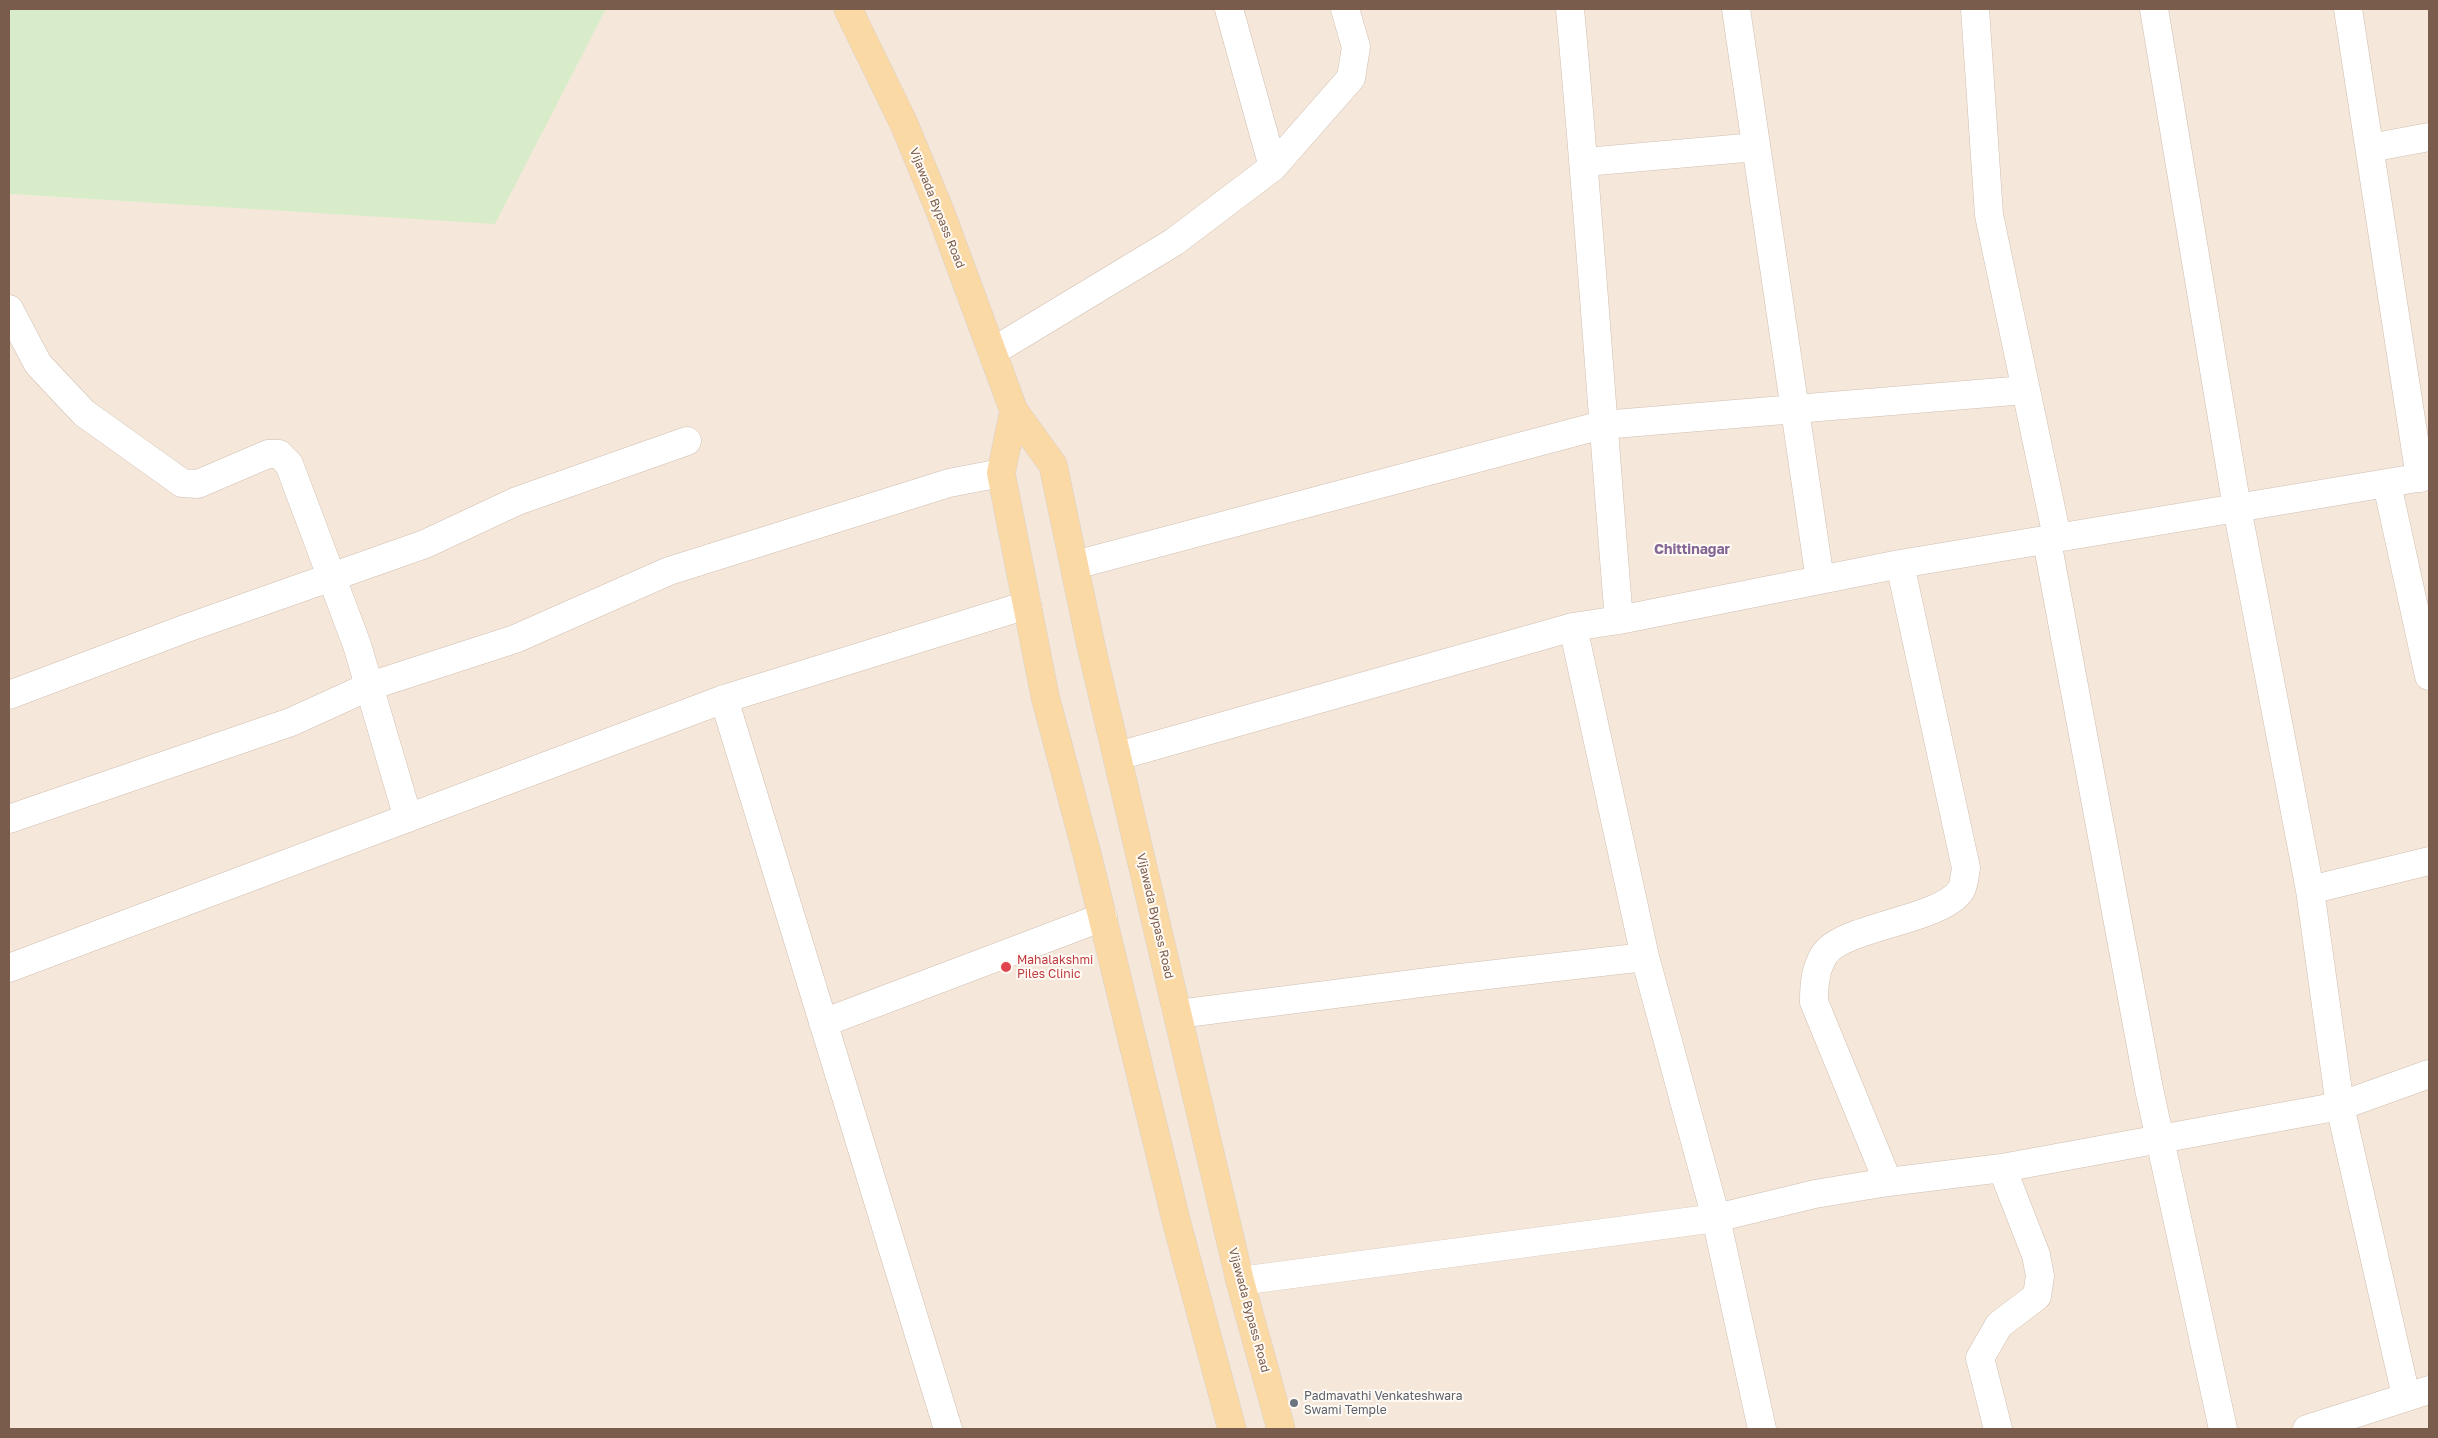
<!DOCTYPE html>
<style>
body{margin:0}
#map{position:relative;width:2438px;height:1438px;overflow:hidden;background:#fdf6ec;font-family:"Golos Text",sans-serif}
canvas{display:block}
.frame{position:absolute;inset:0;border:10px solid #7a5c4d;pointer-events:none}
</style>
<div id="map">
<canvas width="2438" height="1438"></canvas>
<div class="frame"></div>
</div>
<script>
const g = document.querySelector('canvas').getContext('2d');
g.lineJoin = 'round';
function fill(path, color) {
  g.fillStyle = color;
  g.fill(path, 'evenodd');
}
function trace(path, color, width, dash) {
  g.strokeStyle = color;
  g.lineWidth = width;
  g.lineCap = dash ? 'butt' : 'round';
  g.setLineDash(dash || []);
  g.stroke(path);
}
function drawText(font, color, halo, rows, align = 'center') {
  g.font = font + ' "Golos Text",sans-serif';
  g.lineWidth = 4;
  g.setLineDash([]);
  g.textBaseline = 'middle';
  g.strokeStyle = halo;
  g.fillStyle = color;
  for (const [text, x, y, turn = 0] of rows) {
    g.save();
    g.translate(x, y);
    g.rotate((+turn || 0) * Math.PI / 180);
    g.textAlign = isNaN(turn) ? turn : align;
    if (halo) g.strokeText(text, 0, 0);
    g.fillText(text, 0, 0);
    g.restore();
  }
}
const residential = new Path2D(`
 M606 9H2429V1429H9V194L494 223Z`);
const green = new Path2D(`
 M9 9H606L495 224 9 194Z`);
const minor = new Path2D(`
 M1570 9C1589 212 1602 416 1619 620
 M1736 9 1820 580
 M1975 9 1989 215 2057 537
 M2154 9 2237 508 2310 890 2340 1106 2406 1396
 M2348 9 2420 478
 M2370 148 2429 137
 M1585 162 1756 147
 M1273 167 1351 78 1356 47 1345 9
 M9 309 38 364 84 413 182 483 198 484 268 454H279L289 464 357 645 408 818
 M992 352 1174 242 1273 167 1229 9
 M2387 484 2429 676
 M2047 541 2149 1089 2223 1429
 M1075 565 1602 425 2025 390
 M1573 627 1645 957 1716 1218 1762 1429
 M9 695 187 628 425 544 517 501 687 441
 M724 699 948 1429
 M1118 756 1573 627 1619 620 1900 564 2429 476
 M9 819 291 722 370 686 515 639 669 571 949 483 1001 473
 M2310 890 2429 861
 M9 968 724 699 1027 605
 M1178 1014 1452 979 1645 957
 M823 1023 1103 917
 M1888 1182 1814 1002C1814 985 1815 970 1824 955 1842 926 1941 921 1961 890 1964 885 1965 874 1966 868L1900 564
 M1240 1281 1716 1218 1815 1194 1888 1182 2002 1168 2340 1106 2429 1074
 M1998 1429 1980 1358 1999 1325 2037 1296 2040 1276 2036 1255 2002 1168
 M2307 1429 2429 1390`);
const major = new Path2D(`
 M848 9 904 124 940 211 1014 411 1053 465 1091 646 1240 1281 1281 1429
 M1014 411 1001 473 1045 696 1088 858 1177 1224 1232 1429`);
const markers = [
 [1006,967,6,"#e0444e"],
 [1294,1403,5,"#6b7280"]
];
const streetNames = [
 ["Vijawada Bypass Road",937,208,68],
 ["Vijawada Bypass Road",1155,916,77],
 ["Vijawada Bypass Road",1249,1310,75]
];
const healthNames = [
 ["Mahalakshmi",1017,960],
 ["Piles Clinic",1017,974]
];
const worshipNames = [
 ["Padmavathi Venkateshwara",1304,1396],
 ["Swami Temple",1304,1410]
];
const neighbourhoodNames = [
 ["Chittinagar",1692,550]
];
fill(residential, '#f5e8da');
fill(green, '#d8ecc9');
trace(minor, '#d1beb0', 29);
trace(major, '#dad1cd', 29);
trace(minor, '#fff', 28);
trace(major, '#fbd9a5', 28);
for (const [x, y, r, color] of markers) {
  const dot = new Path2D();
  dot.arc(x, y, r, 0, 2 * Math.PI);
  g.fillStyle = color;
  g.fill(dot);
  trace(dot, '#fffaf3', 2);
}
drawText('12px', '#7a5c4d', '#fffaf3', streetNames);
drawText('12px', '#be3a42', '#fffaf3', healthNames, 'left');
drawText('12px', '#5b616d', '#fffaf3', worshipNames, 'left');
drawText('bold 14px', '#846695', '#fffaf3', neighbourhoodNames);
</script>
